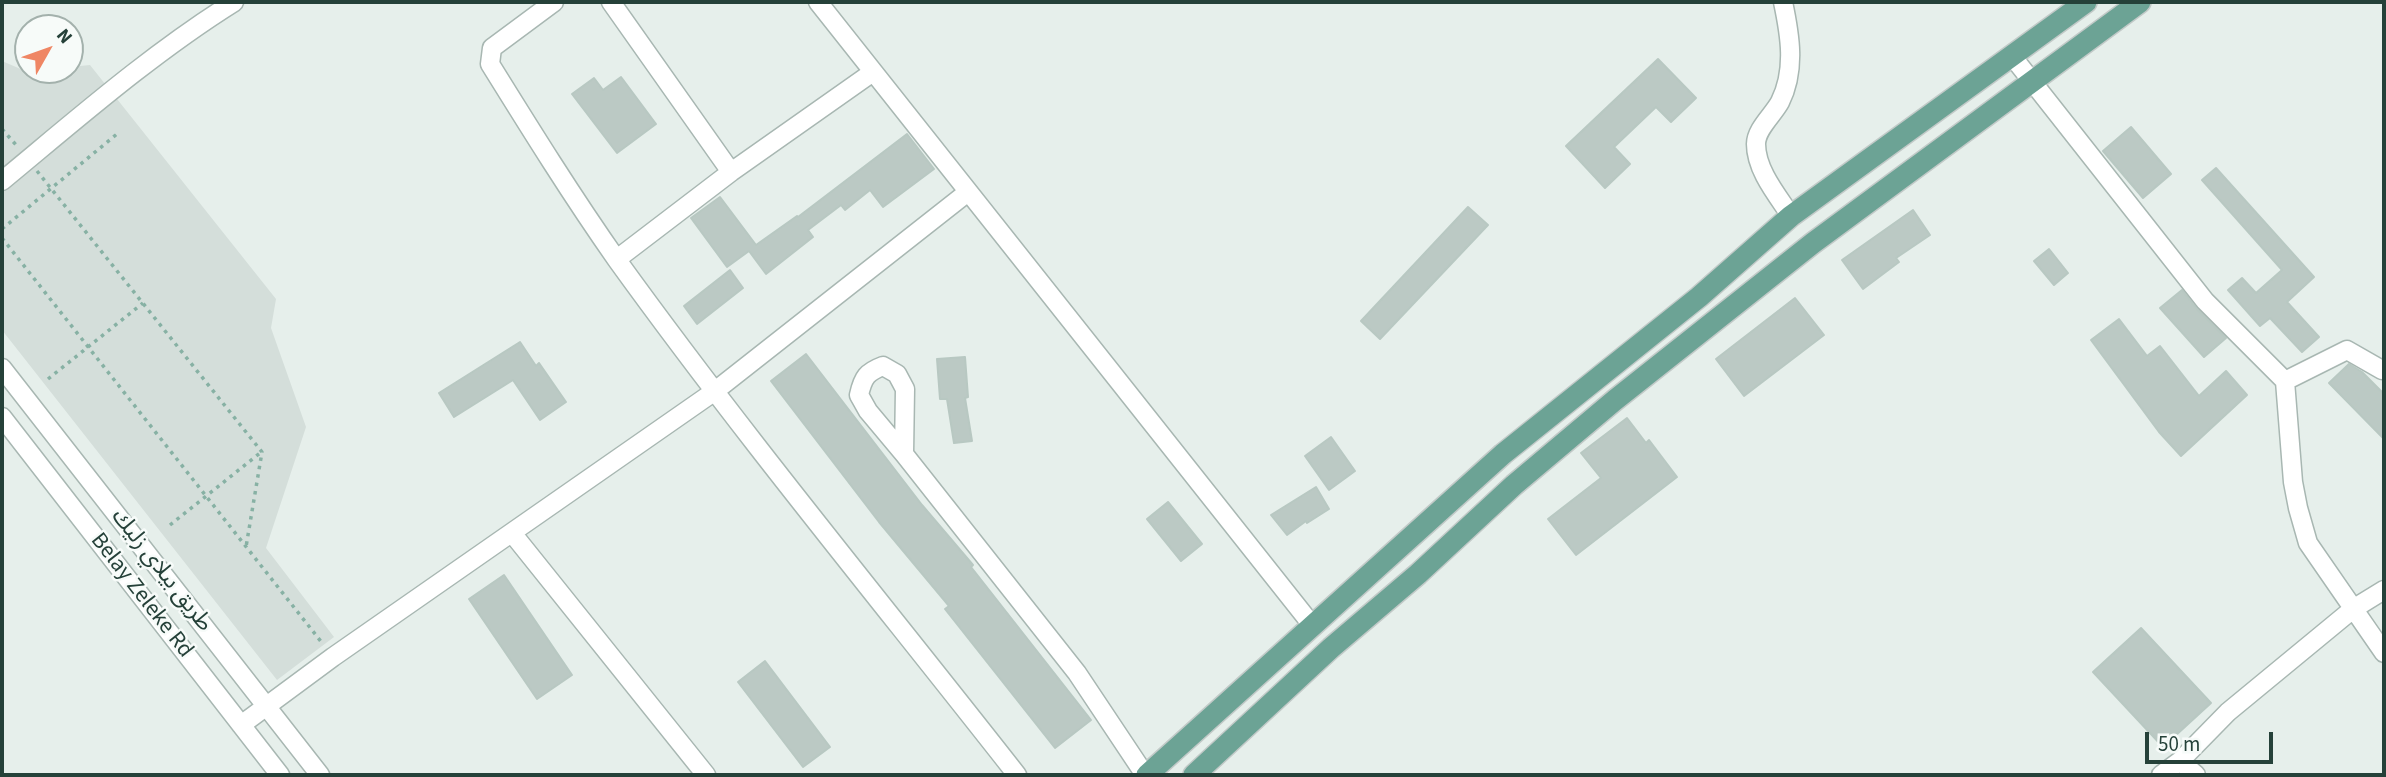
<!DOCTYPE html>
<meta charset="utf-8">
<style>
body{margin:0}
#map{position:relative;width:2386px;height:777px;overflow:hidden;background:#e6efeb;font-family:"Source Sans 3",sans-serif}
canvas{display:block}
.frame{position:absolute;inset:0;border:4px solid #254139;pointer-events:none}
.north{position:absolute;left:14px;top:14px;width:70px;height:70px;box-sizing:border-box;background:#f7fbf9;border:2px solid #a3b1ac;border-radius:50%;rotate:50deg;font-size:19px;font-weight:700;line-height:28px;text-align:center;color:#254139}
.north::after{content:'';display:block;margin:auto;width:24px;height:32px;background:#ef8664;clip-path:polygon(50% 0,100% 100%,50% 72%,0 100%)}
.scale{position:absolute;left:2145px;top:732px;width:128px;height:32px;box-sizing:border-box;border:4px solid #254139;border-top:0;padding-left:9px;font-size:21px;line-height:24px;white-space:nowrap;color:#254139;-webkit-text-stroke:5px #f7fbf9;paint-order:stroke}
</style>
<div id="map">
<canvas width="2386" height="777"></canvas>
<div class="frame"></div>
<div class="north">N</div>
<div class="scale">50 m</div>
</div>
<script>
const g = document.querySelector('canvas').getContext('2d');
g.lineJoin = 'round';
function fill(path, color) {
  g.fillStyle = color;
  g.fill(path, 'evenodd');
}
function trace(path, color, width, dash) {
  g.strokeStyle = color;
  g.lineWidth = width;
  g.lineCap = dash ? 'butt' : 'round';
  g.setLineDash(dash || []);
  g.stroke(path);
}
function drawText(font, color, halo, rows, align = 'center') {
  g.font = font + ' "Source Sans 3","Noto Sans Arabic",sans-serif';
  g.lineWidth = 5;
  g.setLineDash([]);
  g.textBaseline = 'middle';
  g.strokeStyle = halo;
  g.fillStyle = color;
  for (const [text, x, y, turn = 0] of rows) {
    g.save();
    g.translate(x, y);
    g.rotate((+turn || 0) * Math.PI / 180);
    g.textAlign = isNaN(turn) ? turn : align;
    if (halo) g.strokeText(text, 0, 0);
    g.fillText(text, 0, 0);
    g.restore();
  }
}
const built = new Path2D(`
 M2 61 23 70H70V67L90 65 276 299 271 328 306 427 266 548 334 637 277 680 2 330Z`);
const building = new Path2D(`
 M1658 59 1696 98 1671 122 1656 107 1614 147 1630 164 1605 188 1566 146Z
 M621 77 656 124 617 153 572 94 594 78 603 90Z
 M2131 127 2171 174 2143 198 2103 151Z
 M907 134 934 169 883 207 870 190 845 210 841 205 808 230 813 237 766 274 749 251 727 267 691 218 720 197 756 245 797 216 798 217Z
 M2216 168 2314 277 2287 302 2319 337 2302 352 2270 318 2260 326 2228 290 2242 278 2256 293 2282 270 2202 180Z
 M1468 207 1488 225 1380 339 1361 321Z
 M1913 210 1930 235 1896 258 1899 262 1863 289 1842 260Z
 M2049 249 2068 273 2054 285 2034 261Z
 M730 270 743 288 697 324 684 306Z
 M2182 290 2197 309 2226 338 2204 357 2160 308Z
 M1795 298 1824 335 1744 396 1716 359Z
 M2119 319 2147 356 2160 346 2199 396 2226 371 2247 395 2181 456 2159 432 2091 340Z
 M520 342 536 366 539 363 566 402 540 420 513 380 454 417 439 393Z
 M806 354 922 505 973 565 971 567 1091 720 1055 748 945 609 949 606 879 522 771 381Z
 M965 357 968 397 965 398 972 441 954 443 947 399H940L937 359Z
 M2349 364 2362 372 2384 394V439L2329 383Z
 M1627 418 1646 443 1649 440 1677 477 1576 555 1548 519 1601 478 1581 453Z
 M1331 437 1355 471 1329 490 1305 456Z
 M1316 487 1329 509 1307 523 1306 521 1287 535 1271 515Z
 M1168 502 1202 544 1181 561 1147 519Z
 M504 575 572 675 537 699 469 599Z
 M2141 628 2211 703 2163 747 2093 672Z
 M765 661 830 747 803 767 738 682Z`);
const path = new Path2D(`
 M2 129 17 146
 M37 171 262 452 246 547
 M2 229 117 134
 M2 238 323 644
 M48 379 143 303
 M170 525 260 453`);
const minor = new Path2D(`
 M554 2 492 48 490 64C531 130 572 196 617 260 744 436 883 604 1017 775
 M611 2 731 172 617 259
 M818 2 1312 625
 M1783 2C1790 35 1796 70 1780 102 1773 115 1756 129 1756 144 1756 170 1777 195 1791 216
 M2012 56 2205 301 2285 381 2293 482 2298 508 2308 543 2384 653
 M731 172 873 72
 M2 181C77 119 151 54 234 2
 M883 366 897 374 905 389 904 454 868 411 859 395C863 377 867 372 883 366Z
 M2 368 320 775
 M2285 381 2347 350 2382 370 2384 369
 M2 417 280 775
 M904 454 1077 673 1145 775
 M512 533 706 775
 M241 725 333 657 715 391 968 192
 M2180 761 2196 775
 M2161 775 2180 761 2228 712 2353 609 2384 590`);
const major = new Path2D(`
 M1147 775 1503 454 1699 297 1791 216 2086 2
 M1194 775 1331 648 1418 574 1514 485 1615 400 1813 243 2140 2`);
const streetNames = [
 ["طريق بيلاي زليك",161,571,52],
 ["Belay Zeleke Rd",141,596,52]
];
fill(built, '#d4deda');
fill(building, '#bbc9c4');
trace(building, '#b8c8c2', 2);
trace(minor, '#a8b7b2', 21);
trace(major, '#c2cac8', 24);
trace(path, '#87b1a4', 3.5, [3.5, 5]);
trace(minor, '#fff', 18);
trace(major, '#6ca395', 21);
drawText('23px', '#254139', '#f7fbf9', streetNames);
</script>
